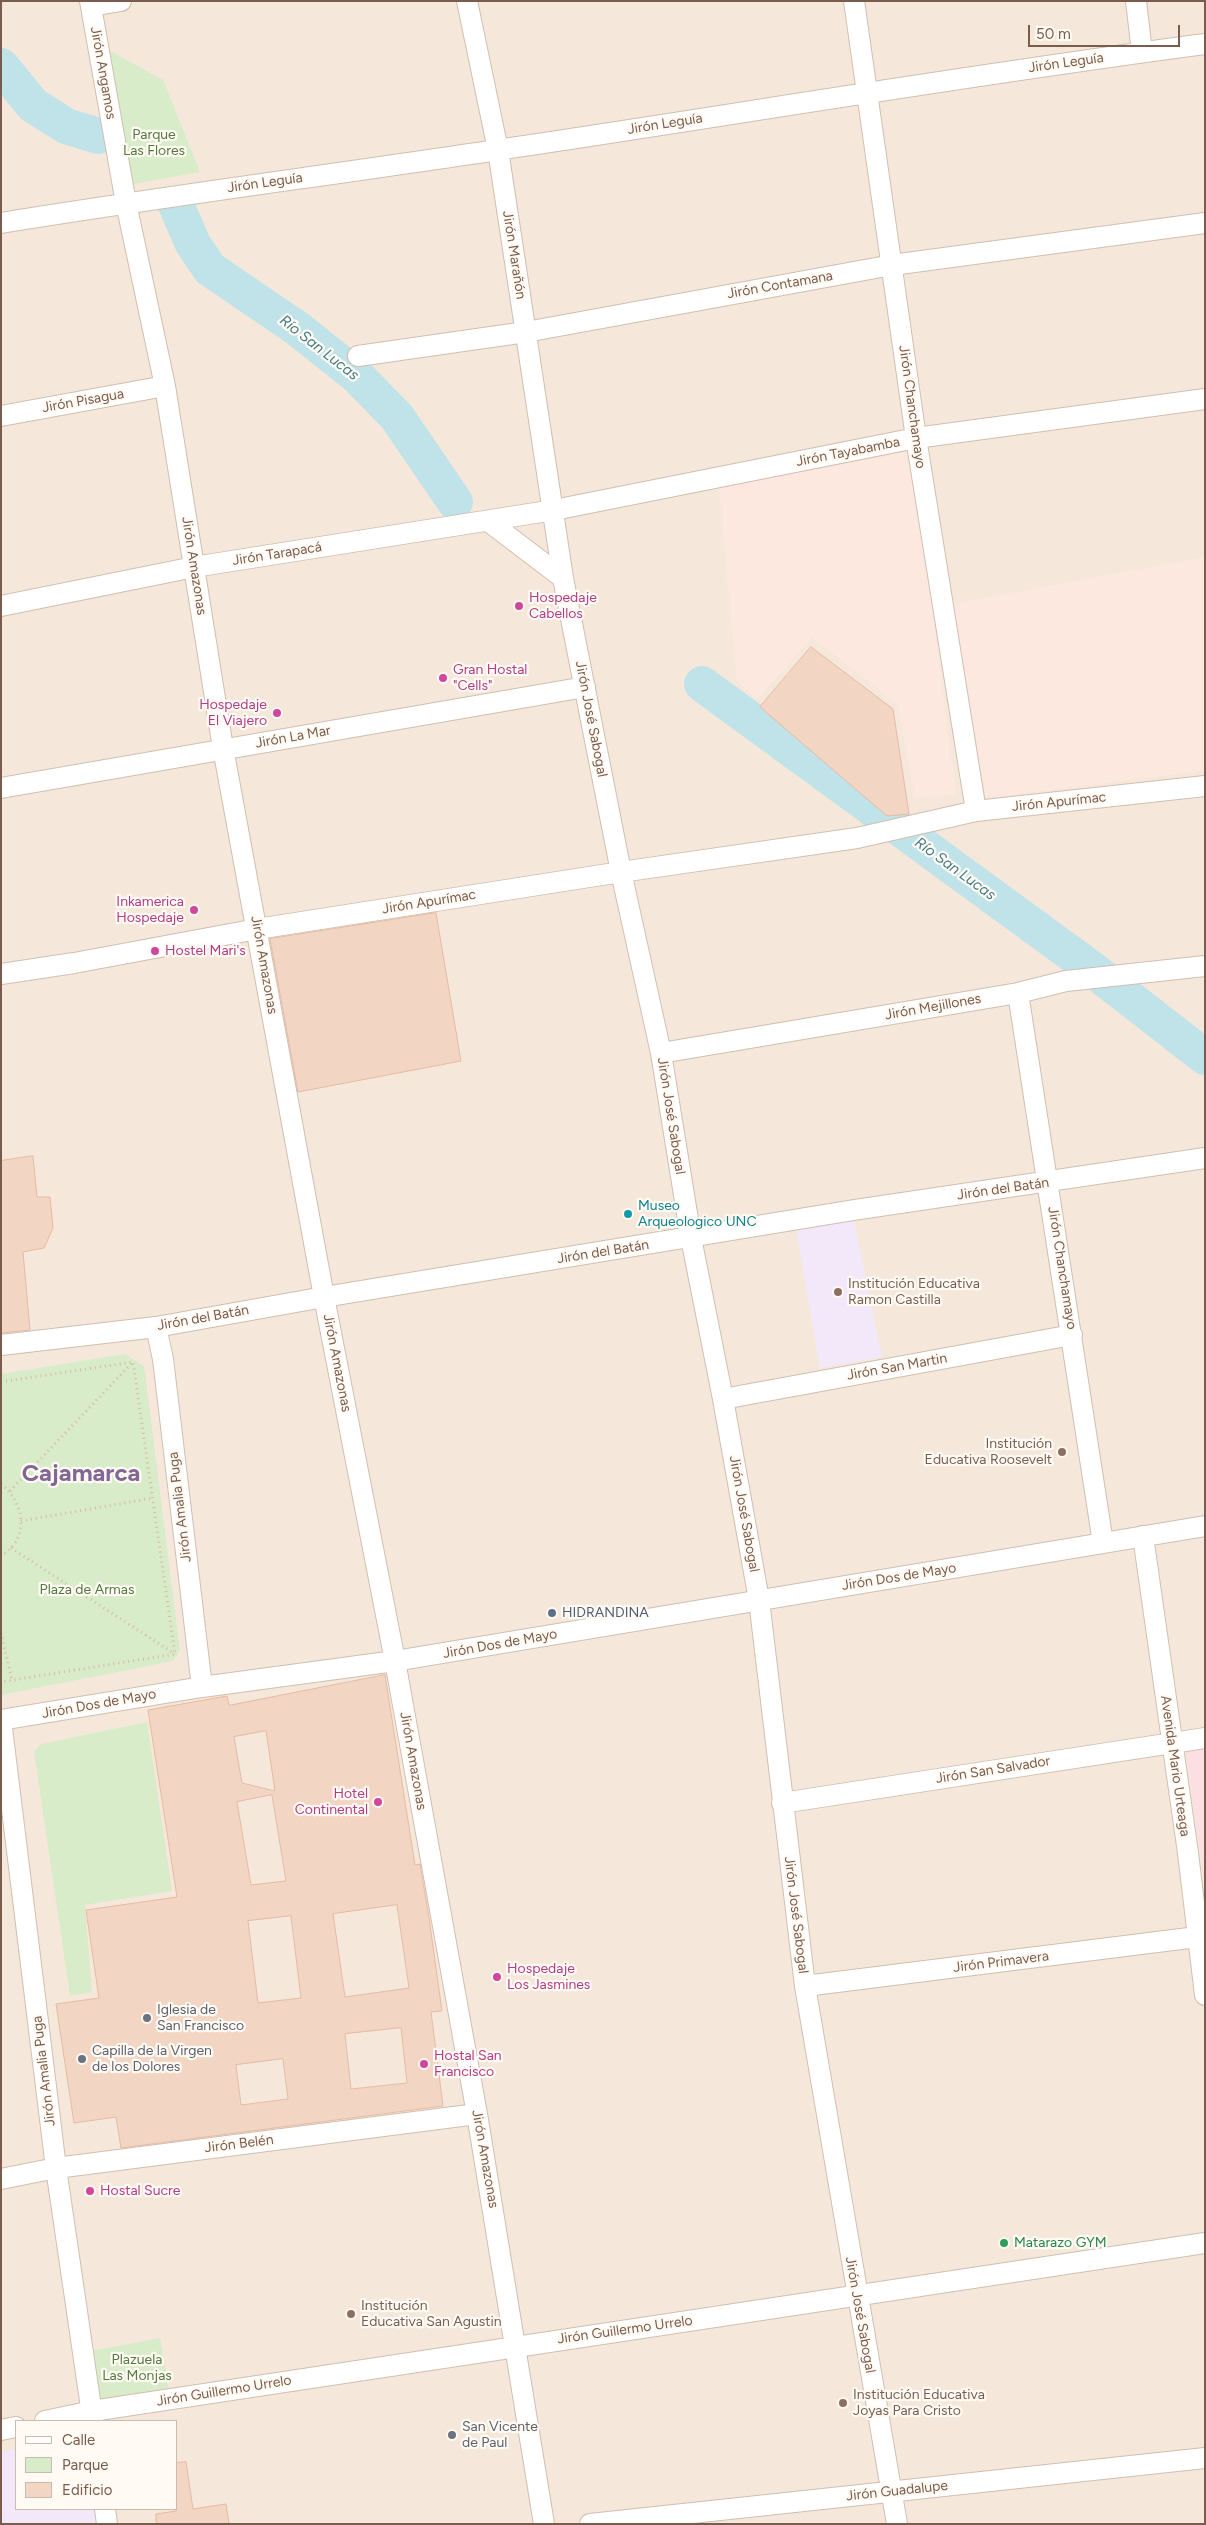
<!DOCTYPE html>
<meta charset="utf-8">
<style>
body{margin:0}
#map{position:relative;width:1206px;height:2525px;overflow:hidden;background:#fdf6ec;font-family:Figtree,sans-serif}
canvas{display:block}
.frame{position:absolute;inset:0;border:2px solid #7a5c4d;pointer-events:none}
.legend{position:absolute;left:15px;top:2420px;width:162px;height:90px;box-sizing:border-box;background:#fffaf3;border:1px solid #cabbb1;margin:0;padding:6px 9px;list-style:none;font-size:15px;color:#7a5c4d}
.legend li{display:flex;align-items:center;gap:10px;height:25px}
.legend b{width:25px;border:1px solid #cabbb1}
.scale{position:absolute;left:1028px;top:25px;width:152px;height:22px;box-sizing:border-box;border:2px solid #7a5c4d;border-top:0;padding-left:6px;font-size:15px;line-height:18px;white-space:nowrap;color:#7a5c4d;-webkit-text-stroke:4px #fffaf3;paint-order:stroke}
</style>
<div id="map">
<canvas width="1206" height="2525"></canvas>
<div class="frame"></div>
<ul class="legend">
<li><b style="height:6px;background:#fff"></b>Calle</li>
<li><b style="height:14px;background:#d8ecc9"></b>Parque</li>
<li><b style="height:14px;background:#f3d5c3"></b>Edificio</li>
</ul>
<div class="scale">50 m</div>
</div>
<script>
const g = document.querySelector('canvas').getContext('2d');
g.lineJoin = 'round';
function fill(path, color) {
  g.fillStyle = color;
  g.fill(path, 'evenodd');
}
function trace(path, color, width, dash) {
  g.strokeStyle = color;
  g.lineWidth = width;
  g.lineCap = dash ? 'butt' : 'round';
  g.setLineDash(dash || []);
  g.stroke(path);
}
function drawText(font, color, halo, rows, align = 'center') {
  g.font = font + ' Figtree,sans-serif';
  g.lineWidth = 4.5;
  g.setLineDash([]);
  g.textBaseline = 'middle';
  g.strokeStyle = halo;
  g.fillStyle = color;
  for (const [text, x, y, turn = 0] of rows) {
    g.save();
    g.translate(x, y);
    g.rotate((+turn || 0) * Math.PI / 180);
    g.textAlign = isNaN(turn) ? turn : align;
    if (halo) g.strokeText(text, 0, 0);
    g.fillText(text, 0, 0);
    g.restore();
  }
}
const residential = new Path2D(`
 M1 1H1205V2524H1ZM16 2421H176V2509H16Z`);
const commercial = new Path2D(`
 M912 451 956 794 915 798 898 705 812 637 758 699 737 681 719 488Z
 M1205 557V770L986 798 952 604Z`);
const education = new Path2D(`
 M853 1216 882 1357 820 1368 796 1228Z
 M16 2449V2509H97L99 2524H1V2452Z`);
const medical = new Path2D(`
 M1205 1746V1886L1186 1749Z`);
const green = new Path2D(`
 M105 48 163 80 200 172 128 185Z
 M125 1354 144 1366 180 1650 173 1661 1 1695V1374Z
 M147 1722 172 1891 85 1905 92 1992 70 1996 34 1752 41 1744Z
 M160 2338 169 2390 98 2400 91 2351Z`);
const river = new Path2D(`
 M1 66 33 105 66 126 98 136
 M176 205 193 244 210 269 298 329 357 376 397 417 455 502
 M702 684 1088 966 1205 1057`);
const building = new Path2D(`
 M811 647 893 709 909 814 887 816 760 707Z
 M436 913 461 1061 298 1092 270 939Z
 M33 1156 37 1197H50L53 1228 44 1248 23 1252 30 1330 1 1333V1161Z
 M385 1675 415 1865 420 1864 429 1918 442 2011 431 2012 443 2106 121 2148 116 2117 74 2123 56 2004 99 1998 86 1910 177 1897 148 1710 227 1696 229 1705ZM266 1731 275 1791 242 1783 234 1737ZM272 1795 286 1881 251 1885 237 1802ZM397 1905 409 1988 345 1997 333 1914ZM291 1916 301 1998 258 2003 248 1921ZM401 2028 407 2083 351 2089 345 2034ZM283 2059 288 2099 241 2105 236 2065Z
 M186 2462 193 2509 226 2504 229 2524H156V2514L176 2511V2463Z`);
const path = new Path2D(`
 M1 1382 133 1362 175 1654 1 1682
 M1 1484C25 1503 30 1538 1 1556
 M10 1491 132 1363
 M21 1521 153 1498
 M11 1548 175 1654
 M1 1633 12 1680`);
const minor = new Path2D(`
 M90 1 126 203 165 386 223 748 324 1297 395 1661 477 2114 544 2524
 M467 1 498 150 563 578 621 872 661 1053 691 1238 723 1399 759 1600 805 1986 897 2524
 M854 1 916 438 976 811
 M1136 1 1142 52
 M91 6 121 1
 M1 223C166 196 332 175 497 150 733 115 968 75 1205 44
 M358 356 526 332 892 265 1205 223
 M1 416 165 386
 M488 521 563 578
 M1 606 194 567 554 510 916 438 1205 399
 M1 788 585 687
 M1 974 74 963 257 929 621 872 857 838 976 811 1205 786
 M1018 993 1103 1543
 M661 1053 1018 993 1066 981 1205 966
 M156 1327 163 1359 202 1687
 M1 1345 156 1327 324 1297 854 1210 1205 1158
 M723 1399 1072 1335
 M1143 1536 1188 1853 1205 1995
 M1 1720 202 1687 395 1661 1205 1526
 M1 1720 56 2168 93 2421
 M782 1803 1205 1738
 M805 1986 1197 1937 1205 1934
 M1 2179 56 2168 477 2114
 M45 2421 92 2411C463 2354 834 2300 1205 2243
 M1 2430 16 2427
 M105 2509 107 2524
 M590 2524 1205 2458`);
const markers = [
 [519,606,5,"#d1479c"],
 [443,678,5,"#d1479c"],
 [277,713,5,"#d1479c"],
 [194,910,5,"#d1479c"],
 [155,951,5,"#d1479c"],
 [628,1214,5,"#0f9aa8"],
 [838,1292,5,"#8d6e63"],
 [1062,1452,5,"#8d6e63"],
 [552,1613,5,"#5c6f8a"],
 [378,1802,5,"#d1479c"],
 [497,1977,5,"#d1479c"],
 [147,2018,5,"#6b7280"],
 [82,2059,5,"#6b7280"],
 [424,2064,5,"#d1479c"],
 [90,2191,5,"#d1479c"],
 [1004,2243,5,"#2e9e5b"],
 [351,2314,5,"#8d6e63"],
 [843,2403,5,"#8d6e63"],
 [452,2435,5,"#6b7280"]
];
const streetNames = [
 ["Jirón Leguía",1066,63,-8],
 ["Jirón Angamos",103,73,80],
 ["Jirón Leguía",665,124,-9],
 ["Jirón Leguía",265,183,-8],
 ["Jirón Marañón",514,255,81],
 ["Jirón Contamana",780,285,-10],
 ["Jirón Pisagua",83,401,-10],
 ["Jirón Chanchamayo",912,407,82],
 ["Jirón Tayabamba",848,452,-11],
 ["Jirón Tarapacá",277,554,-9],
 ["Jirón Amazonas",194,566,81],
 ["Jirón José Sabogal",591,719,79],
 ["Jirón La Mar",293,737,-10],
 ["Jirón Apurímac",1059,802,-6],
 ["Jirón Apurímac",429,902,-9],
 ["Jirón Amazonas",264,965,80],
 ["Jirón Mejillones",933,1007,-10],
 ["Jirón José Sabogal",671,1116,81],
 ["Jirón del Batán",1003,1189,-8],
 ["Jirón del Batán",603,1252,-9],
 ["Jirón Chanchamayo",1062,1268,81],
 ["Jirón del Batán",203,1318,-10],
 ["Jirón Amazonas",337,1363,79],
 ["Jirón San Martin",897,1367,-10],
 ["Jirón Amalia Puga",180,1507,-97],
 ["Jirón José Sabogal",744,1514,80],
 ["Jirón Dos de Mayo",899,1577,-9],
 ["Jirón Dos de Mayo",500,1644,-10],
 ["Jirón Dos de Mayo",99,1704,-10],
 ["Jirón Amazonas",413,1761,80],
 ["Avenida Mario Urteaga",1175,1766,82],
 ["Jirón San Salvador",993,1770,-9],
 ["Jirón José Sabogal",796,1915,83],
 ["Jirón Primavera",1001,1962,-7],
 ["Jirón Amalia Puga",44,2071,-97],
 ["Jirón Belén",239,2144,-7],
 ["Jirón Amazonas",485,2159,80],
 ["Jirón José Sabogal",860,2315,80],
 ["Jirón Guillermo Urrelo",625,2330,-8],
 ["Jirón Guillermo Urrelo",224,2391,-9],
 ["Jirón Guadalupe",897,2491,-6]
];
const parkNames = [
 ["Parque",154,135],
 ["Las Flores",154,151],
 ["Plaza de Armas",87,1590],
 ["Plazuela",137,2360],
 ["Las Monjas",137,2376]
];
const hotelNames = [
 ["Hospedaje",529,598],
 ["Cabellos",529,614],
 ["Gran Hostal",453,670],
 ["\"Cells\"",453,686],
 ["Hospedaje",267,705,"right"],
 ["El Viajero",267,721,"right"],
 ["Inkamerica",184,902,"right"],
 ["Hospedaje",184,918,"right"],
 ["Hostel Mari's",165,951],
 ["Hotel",368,1794,"right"],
 ["Continental",368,1810,"right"],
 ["Hospedaje",507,1969],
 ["Los Jasmines",507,1985],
 ["Hostal San",434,2056],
 ["Francisco",434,2072],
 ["Hostal Sucre",100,2191]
];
const cultureNames = [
 ["Museo",638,1206],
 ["Arqueologico UNC",638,1222]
];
const educationNames = [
 ["Institución Educativa",848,1284],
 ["Ramon Castilla",848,1300],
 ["Institución",1052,1444,"right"],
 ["Educativa Roosevelt",1052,1460,"right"],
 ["Institución",361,2306],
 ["Educativa San Agustin",361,2322],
 ["Institución Educativa",853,2395],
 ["Joyas Para Cristo",853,2411]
];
const serviceNames = [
 ["HIDRANDINA",562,1613]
];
const worshipNames = [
 ["Iglesia de",157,2010],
 ["San Francisco",157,2026],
 ["Capilla de la Virgen",92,2051],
 ["de los Dolores",92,2067],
 ["San Vicente",462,2427],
 ["de Paul",462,2443]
];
const leisureNames = [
 ["Matarazo GYM",1014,2243]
];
const waterNames = [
 ["Río San Lucas",319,348,38],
 ["Río San Lucas",955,869,36]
];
const townNames = [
 ["Cajamarca",81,1474]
];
fill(residential, '#f5e8da');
fill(commercial, '#fde8e0');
fill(education, '#f3e8fa');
fill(medical, '#fbdfe3');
fill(green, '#d8ecc9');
trace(river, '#bfe3e8', 36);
fill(building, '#f3d5c3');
trace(building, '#e6bba3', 1);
trace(minor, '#d1beb0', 22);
trace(path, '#d9b8a5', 3, [1, 4]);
trace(minor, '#fff', 20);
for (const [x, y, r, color] of markers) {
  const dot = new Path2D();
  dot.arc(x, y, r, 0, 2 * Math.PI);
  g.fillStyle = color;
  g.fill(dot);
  trace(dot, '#fffaf3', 2);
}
drawText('14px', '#7a5c4d', '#fffaf3', streetNames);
drawText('14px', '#537a41', '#fffaf3', parkNames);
drawText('14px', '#b23c85', '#fffaf3', hotelNames, 'left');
drawText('14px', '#0d838f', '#fffaf3', cultureNames, 'left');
drawText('14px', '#785e54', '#fffaf3', educationNames, 'left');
drawText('14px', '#4e5e75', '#fffaf3', serviceNames, 'left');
drawText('14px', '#5b616d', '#fffaf3', worshipNames, 'left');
drawText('14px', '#27864d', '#fffaf3', leisureNames, 'left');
drawText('italic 15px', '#437c86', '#fffaf3', waterNames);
drawText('bold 24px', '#846695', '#fffaf3', townNames);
</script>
